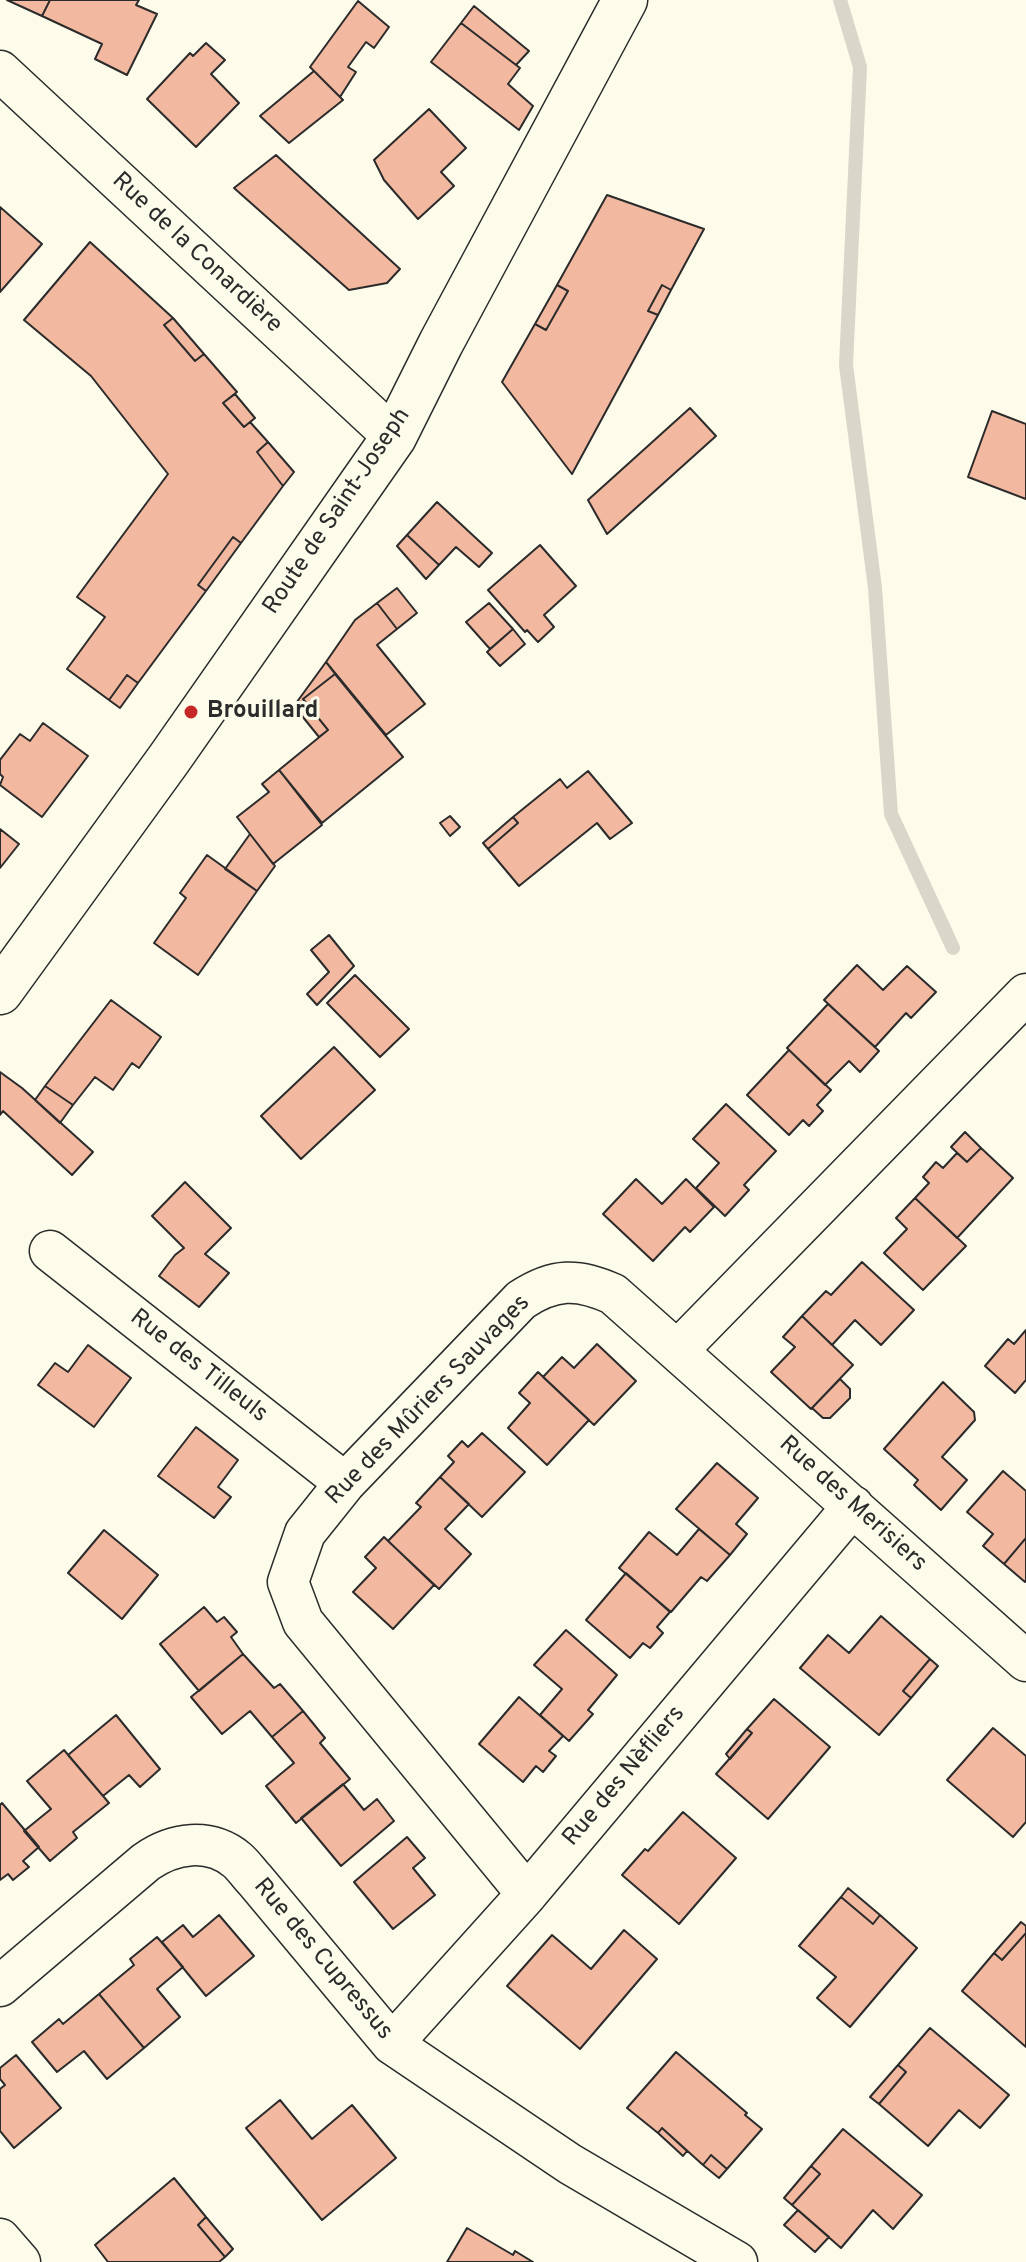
<!DOCTYPE html>
<meta charset="utf-8">
<style>
body{margin:0}
canvas{display:block;background:#fdfbea}
</style>
<canvas width="1026" height="2262"></canvas>
<script>
const g = document.querySelector('canvas').getContext('2d');
g.lineJoin = 'round';
function trace(path, color, width, dash) {
  g.strokeStyle = color;
  g.lineWidth = width;
  g.lineCap = dash ? 'butt' : 'round';
  g.setLineDash(dash || []);
  g.stroke(path);
}
function fill(path, color) {
  g.fillStyle = color;
  g.fill(path, 'evenodd');
}
function drawText(font, color, halo, rows, align = 'center') {
  g.font = font + ' Overpass,sans-serif';
  g.lineWidth = 6;
  g.setLineDash([]);
  g.textBaseline = 'middle';
  g.strokeStyle = halo;
  g.fillStyle = color;
  for (const [text, x, y, turn = 0] of rows) {
    g.save();
    g.translate(x, y);
    g.rotate((+turn || 0) * Math.PI / 180);
    g.textAlign = isNaN(turn) ? turn : align;
    if (halo) g.strokeText(text, 0, 0);
    g.fillText(text, 0, 0);
    g.restore();
  }
}
const stream = new Path2D(`
 M840 0 860 67 846 365 875 588 891 814 953 948`);
const building = new Path2D(`
 M7 0H50L42 16Z
 M50 0H139L136 5 157 14 127 75 95 59 102 44 42 16Z
 M358 1 389 27 374 48 366 42 348 67 356 72 340 97 310 67Z
 M474 6 529 51 516 65 461 23Z
 M461 23 520 68 508 84 533 106 519 130 431 62Z
 M206 43 225 60 211 74 239 103 196 147 147 99 190 53 193 56Z
 M314 71 343 100 289 143 260 116Z
 M429 109 466 148 441 172 454 186 418 219 384 180 374 160Z
 M276 155 400 269 387 283 349 290 234 188Z
 M607 195 704 229 671 290 662 285 648 311 658 315 572 474 502 382 535 324 546 330 568 291 557 285Z
 M0 207 42 244 0 292Z
 M90 242 173 318 164 325 195 361 204 354 237 392 223 403 244 427 250 422 268 442 257 452 283 486 241 543 233 537 198 585 206 591 138 683 127 675 109 700 67 669 105 617 77 597 168 474 91 376 24 320Z
 M557 285 568 291 546 330 535 324Z
 M662 285 671 290 658 315 648 311Z
 M173 318 204 354 195 361 164 325Z
 M235 394 255 418 244 427 223 403Z
 M690 408 716 436 607 534 588 500Z
 M992 411 1026 424V499L968 477Z
 M268 442 294 472 283 486 257 452Z
 M437 502 492 553 479 567 456 547 439 565 407 535Z
 M407 535 439 565 426 579 397 546Z
 M233 537 241 543 206 591 198 585Z
 M540 545 576 586 544 615 554 627 538 642 527 630 525 632 488 590Z
 M397 588 417 613 397 629 377 603Z
 M377 603 397 629 377 645 425 704 386 735 326 662 355 620Z
 M489 603 513 629 490 649 466 622Z
 M513 629 525 644 500 666 487 652Z
 M326 662 335 674 303 699 328 730 319 737 294 706Z
 M335 674 403 757 322 823 279 770 328 730 303 699Z
 M127 675 138 683 120 708 109 700Z
 M43 723 88 756 42 817 0 785 3 777 0 774V760L20 734 30 741Z
 M279 770 322 825 273 864 237 817 269 792 262 784Z
 M588 771 632 823 610 839 597 823 519 886 488 849 518 823 513 817 560 779 567 788Z
 M450 816 460 827 450 836 440 823Z
 M513 817 518 823 488 849 483 843Z
 M0 829 19 844 0 868Z
 M250 834 275 866 257 891 225 869Z
 M207 855 257 891 198 975 154 943 186 898 180 893Z
 M329 935 354 966 317 1005 307 994 329 972 311 950Z
 M857 965 883 990 907 966 936 992 911 1018 906 1013 875 1047 824 1000Z
 M355 975 409 1029 380 1057 327 1003Z
 M111 1000 161 1037 139 1068 132 1063 113 1090 95 1077 73 1105 45 1086Z
 M828 1004 879 1051 860 1072 849 1061 825 1085 787 1048Z
 M334 1047 375 1090 301 1159 261 1116Z
 M789 1050 831 1090 817 1105 823 1111 809 1126 803 1120 789 1135 747 1095Z
 M0 1072 22 1088 93 1152 72 1175 3 1111 0 1115Z
 M45 1086 73 1105 60 1123 35 1100Z
 M726 1104 776 1151 744 1185 749 1190 725 1216 696 1188 719 1163 693 1139Z
 M965 1132 981 1148 967 1162 951 1147Z
 M981 1148 1013 1178 957 1238 915 1198 929 1183 923 1177 936 1162 943 1168 957 1153 967 1162Z
 M636 1179 662 1204 686 1179 714 1207 690 1232 685 1227 653 1261 603 1214Z
 M185 1182 231 1228 205 1254 229 1273 199 1307 159 1276 175 1255 184 1248 152 1216Z
 M915 1198 966 1246 923 1290 884 1253 907 1229 896 1218Z
 M862 1262 914 1310 881 1345 855 1320 832 1345 802 1316 826 1291 831 1295Z
 M802 1316 853 1365 811 1409 771 1372 795 1347 783 1337Z
 M1026 1330V1380L1015 1393 985 1366 1008 1339 1014 1344Z
 M597 1344 636 1381 594 1425 543 1377 562 1357 574 1368Z
 M88 1345 131 1378 94 1427 38 1385 55 1363 68 1372Z
 M538 1372 589 1420 547 1465 508 1428 530 1403 519 1393Z
 M840 1379 850 1389V1398L830 1418H823L812 1408Z
 M943 1382 974 1412 975 1420 942 1457 967 1480 941 1510 914 1485 918 1480 884 1449Z
 M196 1427 238 1460 218 1487 231 1497 214 1518 158 1476Z
 M482 1433 525 1472 482 1517 440 1477 454 1462 448 1456 462 1441 468 1447Z
 M717 1463 758 1498 736 1524 747 1534 730 1555 676 1509Z
 M1003 1471 1026 1491V1538L1004 1564 983 1546 993 1534 967 1512Z
 M440 1477 469 1504 445 1529 471 1554 439 1589 388 1541 421 1507 416 1503Z
 M699 1529 730 1555 707 1581 701 1577 671 1612 619 1568 649 1532 677 1555Z
 M104 1530 158 1575 122 1619 68 1573Z
 M384 1537 434 1585 393 1629 353 1592 376 1568 365 1557Z
 M1026 1538V1580L1025 1582 1004 1564Z
 M626 1573 670 1612 657 1627 663 1633 650 1648 643 1643 630 1658 586 1620Z
 M204 1607 217 1622 224 1617 237 1632 231 1637 243 1654 199 1691 160 1644Z
 M881 1616 930 1659 903 1691 911 1698 879 1735 800 1668 828 1635 849 1653Z
 M566 1630 617 1675 588 1710 593 1714 569 1741 540 1715 562 1689 534 1665Z
 M243 1654 274 1688 280 1684 303 1711 272 1737 250 1711 222 1734 191 1697Z
 M930 1659 938 1666 911 1698 903 1691Z
 M519 1697 563 1736 549 1751 556 1756 543 1772 536 1766 523 1782 479 1744Z
 M774 1699 830 1747 768 1819 716 1774 752 1733 747 1729Z
 M303 1711 325 1738 320 1743 350 1779 296 1823 266 1786 294 1763 272 1737Z
 M116 1715 160 1769 140 1787 129 1775 103 1796 68 1755Z
 M993 1728 1026 1756V1822L1013 1837 947 1780Z
 M747 1729 752 1733 730 1759 726 1754Z
 M64 1750 109 1803 73 1832 77 1838 50 1861 24 1831 51 1809 27 1781Z
 M343 1784 364 1810 377 1799 394 1821 341 1866 301 1818Z
 M2 1803 39 1847 23 1861 29 1867 13 1880 8 1874 0 1880V1805Z
 M683 1812 736 1858 679 1924 622 1875 645 1849 648 1851Z
 M407 1837 425 1858 413 1868 435 1895 393 1929 354 1882Z
 M848 1888 880 1915 873 1924 841 1897Z
 M841 1897 873 1924 880 1915 917 1948 850 2027 817 1998 836 1977 799 1946Z
 M219 1915 254 1956 206 1996 162 1942 183 1925 193 1937Z
 M1021 1922 1026 1926V1933L1002 1960 994 1953Z
 M624 1930 657 1959 580 2049 507 1986 552 1935 591 1969Z
 M1026 1933V2047L962 1991 994 1953 1002 1960Z
 M157 1937 183 1967 157 1989 180 2017 144 2048 99 1994 134 1965 130 1959Z
 M99 1994 144 2048 107 2079 84 2051 57 2072 32 2042 59 2019 63 2024Z
 M930 2028 1009 2095 980 2128 959 2110 928 2146 879 2104 906 2072 898 2065Z
 M676 2052 747 2113 745 2115 762 2129 727 2169 711 2155 703 2165 662 2128 658 2133 627 2108Z
 M16 2055 61 2108 14 2148 0 2131V2089L5 2085 0 2079V2068Z
 M898 2065 906 2072 879 2104 870 2097Z
 M280 2100 312 2139 352 2105 396 2158 322 2220 246 2128Z
 M662 2128 687 2151 683 2156 658 2133Z
 M843 2129 922 2195 893 2229 873 2210 841 2248 792 2205 820 2174 811 2166Z
 M711 2155 727 2169 719 2178 703 2165Z
 M811 2166 820 2174 792 2205 784 2198Z
 M174 2178 206 2217 198 2225 225 2257 219 2262H108L95 2245Z
 M798 2210 829 2237 815 2252 784 2225Z
 M206 2217 233 2249 225 2257 198 2225Z
 M467 2228 513 2255 515 2251 533 2262H447Z`);
const street = new Path2D(`
 M0 71 394 437
 M50 1251 345 1483
 M678 1350 1026 994
 M527 1894 303 1622 288 1582 305 1533 345 1483 521 1300C554 1278 578 1278 613 1294L1026 1661
 M0 1986 146 1862C173 1843 209 1837 237 1860 244 1866 249 1874 255 1880L392 2044 570 2164 737 2262
 M392 2044 527 1894 853 1506
 M0 2239 20 2262`);
const secondary = new Path2D(`
 M0 992 169 759 394 437 441 343 625 0`);
const markers = [
 [191,712,8,"#c62828"]
];
const streetNames = [
 ["Rue de la Conardière",196,254,43],
 ["Route de Saint-Joseph",338,512,-56],
 ["Rue des Tilleuls",198,1367,38],
 ["Rue des Mûriers Sauvages",429,1401,-46],
 ["Rue des Merisiers",852,1505,42],
 ["Rue des Nèfliers",625,1777,-50],
 ["Rue des Cupressus",322,1960,50]
];
const poiNames = [
 ["Brouillard",207,712]
];
trace(stream, '#d8d7c9', 14);
fill(building, '#f2b8a0');
trace(building, '#2b2b2b', 2);
trace(street, '#2b2b2b', 43);
trace(secondary, '#2b2b2b', 47);
trace(street, '#fdfbea', 40);
trace(secondary, '#fdfbea', 44);
for (const [x, y, r, color] of markers) {
  const dot = new Path2D();
  dot.arc(x, y, r, 0, 2 * Math.PI);
  g.fillStyle = color;
  g.fill(dot);
  trace(dot, '#fdfbea', 3);
}
drawText('24px', '#2b2b2b', '#fdfbea', streetNames);
drawText('bold 24px', '#2b2b2b', '#fdfbea', poiNames, 'left');
</script>
